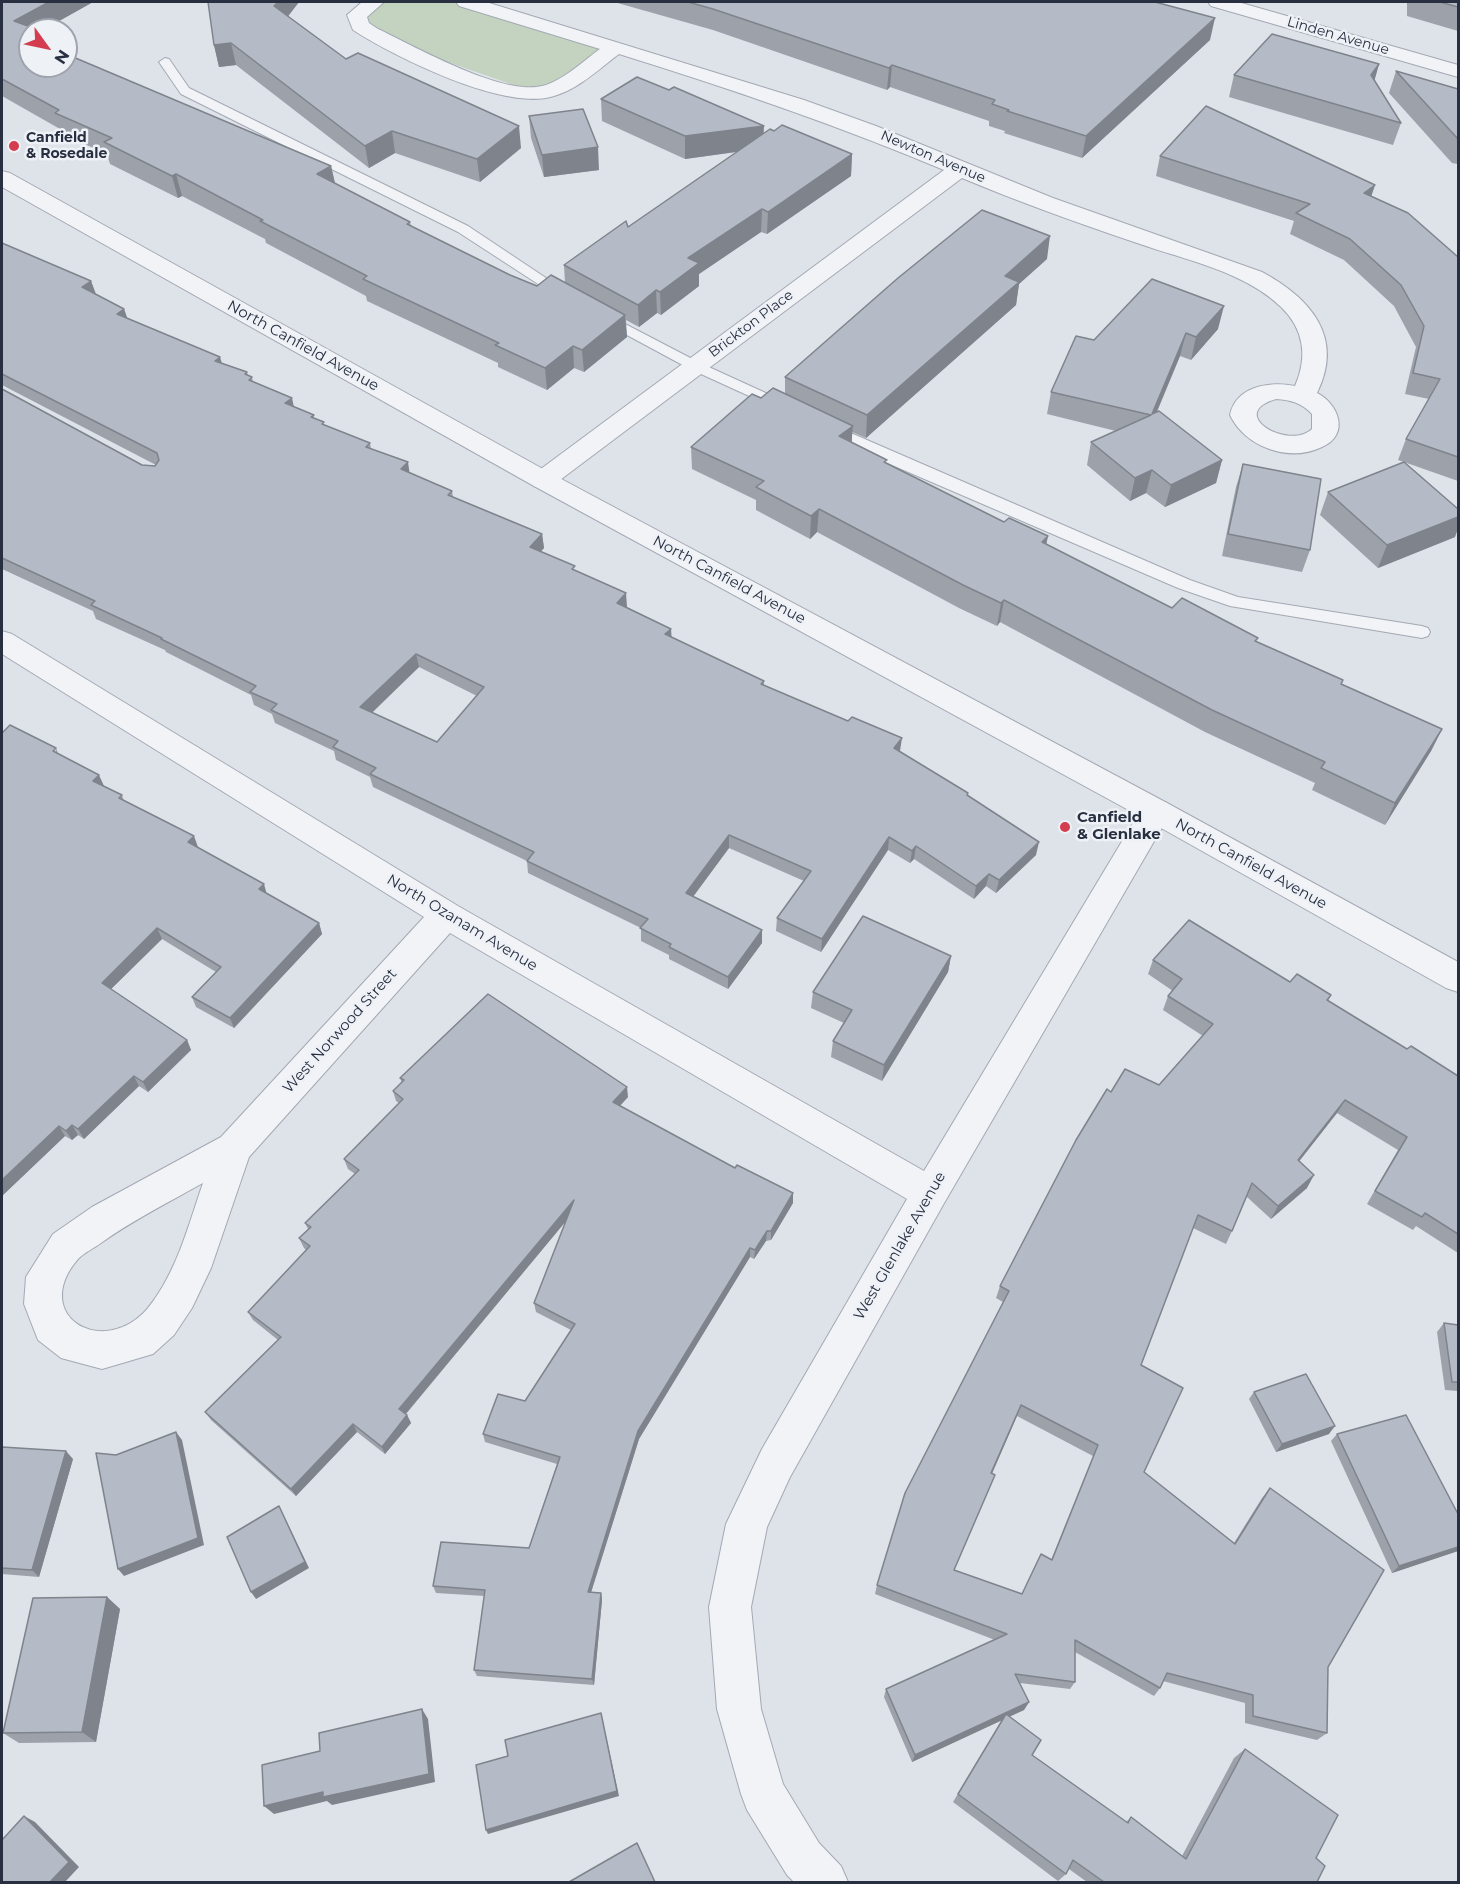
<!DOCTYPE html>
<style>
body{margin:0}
#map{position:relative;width:1460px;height:1884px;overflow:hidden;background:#dee2e9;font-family:Montserrat,sans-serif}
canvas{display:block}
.frame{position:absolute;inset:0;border:3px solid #272f40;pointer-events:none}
.north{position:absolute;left:18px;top:18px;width:60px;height:60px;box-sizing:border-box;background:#eef1f6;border:2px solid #9ea3ad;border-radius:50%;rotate:123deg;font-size:16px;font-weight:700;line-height:24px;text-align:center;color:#272f40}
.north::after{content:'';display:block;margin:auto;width:21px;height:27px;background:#d43d4f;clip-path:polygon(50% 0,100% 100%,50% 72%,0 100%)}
</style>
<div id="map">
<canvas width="1460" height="1884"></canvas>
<div class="frame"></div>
<div class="north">N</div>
</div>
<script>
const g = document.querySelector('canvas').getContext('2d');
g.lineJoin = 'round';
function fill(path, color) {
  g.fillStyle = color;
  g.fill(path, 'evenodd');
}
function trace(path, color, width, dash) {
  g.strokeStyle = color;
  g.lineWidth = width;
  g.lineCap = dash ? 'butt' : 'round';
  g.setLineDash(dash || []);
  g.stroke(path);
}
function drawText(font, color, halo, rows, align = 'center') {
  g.font = font + ' Montserrat,sans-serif';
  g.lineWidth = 5;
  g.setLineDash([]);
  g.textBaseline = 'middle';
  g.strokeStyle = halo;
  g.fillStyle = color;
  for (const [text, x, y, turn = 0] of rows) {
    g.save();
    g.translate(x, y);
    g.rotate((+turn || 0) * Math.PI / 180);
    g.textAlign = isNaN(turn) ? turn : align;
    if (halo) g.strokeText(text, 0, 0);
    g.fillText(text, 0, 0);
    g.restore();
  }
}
const green = new Path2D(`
 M377 2H466L608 45 554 87 528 90 393 43 357 15Z`);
const service = new Path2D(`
 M165 58 169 59 189 88 468 226 570 294 563 298 558 297 458 232 181 94 159 62Z
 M604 313 700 363 792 405 795 408 792 411H782L690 369 599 320 597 317Z
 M830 424 1190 580 1238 597 1422 626 1428 628 1430 632 1428 636 1422 638 1230 606 1178 588 885 462 825 432 822 429 825 426Z`);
const minor = new Path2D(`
 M362 2H384L367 17 369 23 378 29C416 47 502 96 542 86 563 81 583 61 600 49L459 6 456 2H486L804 100 876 126 1053 198 1262 272C1310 298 1345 337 1317 393 1339 404 1350 435 1322 447 1289 463 1245 447 1230 415 1236 386 1270 381 1295 386 1308 357 1304 329 1281 307 1244 271 1185 260 1137 243 1078 223 1019 202 962 178L552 486 543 489 534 486 530 480 534 474 944 170C837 125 729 88 619 54 598 70 578 89 554 96 505 112 395 57 353 30L347 15ZM1276 399C1291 400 1302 403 1312 414V429C1289 451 1225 414 1276 399Z
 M1208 2H1238L1458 65V77L1211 6Z
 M2 631 12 634 458 906 924 1171 1145 803 1156 799 1167 803 1172 811 1167 819 943 1205 790 1477 767 1527 751 1607 761 1709 783 1784 819 1843 841 1866 848 1882H794L787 1875 747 1810 741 1794 717 1709 709 1607 726 1524 762 1449 907 1199 450 933 249 1157 211 1268 192 1308 174 1335 153 1354 102 1369 61 1358 38 1340 24 1304 26 1277 53 1234 92 1207 221 1137 424 917 2 654ZM203 1183C188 1226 177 1272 148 1308 104 1360 29 1316 78 1259 84 1253 94 1248 101 1243 133 1220 169 1202 203 1183Z`);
const tertiary = new Path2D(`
 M2 171 10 173 552 474 1167 803 1458 962V992L1446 988 1145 819 534 486 2 187Z`);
const wall = new Path2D(`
 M2 2H93L43 30H30V66L331 166 335 183 410 222 411 226 510 275 537 286 565 283 564 265 628 227 737 152 685 159 602 121 601 99 764 133 774 131 852 154 851 176 767 234 761 232 699 274V286L661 315 657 313 639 327 626 320 627 337 584 372 574 368 547 390 498 367V363L367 301 366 296 266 243 265 239 182 196 178 198 110 164 107 154 62 134 60 129 2 96Z
 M299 2 288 16 346 59 521 148 480 182 395 153 369 168 236 65 219 67 214 45Z
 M614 2H1155L1210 40 1082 158 1004 133 1005 131 989 126V121L890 87 887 90 713 30Z
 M1407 2H1458V31L1407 16Z
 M1379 64 1374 80 1401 123 1393 145 1229 97 1234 75Z
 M1396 71 1458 89V164L1452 163 1389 93Z
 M529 116 599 170 544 177 531 138Z
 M1160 156 1375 185 1371 196 1458 257V481L1404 462 1455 537 1378 568 1320 515 1328 492 1404 462 1398 460 1406 439 1429 399 1405 394 1416 347 1394 306 1344 260 1290 234 1294 221 1156 176Z
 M2 243 91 281 96 294 124 309 127 318 222 363 247 372 248 376 252 377 253 382 294 407 314 415V418L325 426 370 443 371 449 409 473 452 491 453 497 542 534 544 548 541 551 575 570 627 607 671 629V637L764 681V685L900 751 899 752 968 795 1036 855 996 893 986 886 974 899 914 859 910 863 888 850 821 952 776 931 777 918 804 881 729 848 693 897 762 930V943L728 989 669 959V955L641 941V928L528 873 527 861 373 787 370 777 336 760 334 751 275 723 272 714 254 705 251 695 166 652 165 650 96 619 93 611 2 569V389L142 465 155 466 156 465 2 385ZM419 667 477 696 437 742 372 713Z
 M1047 259 1019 284 1016 305 866 438 852 432V443L887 464 1004 522 1048 536 1046 545 1172 608 1256 642 1343 680 1342 684 1442 729 1431 751 1385 825 1312 790 1315 783 1205 732 1000 622 997 626 959 608 817 532 810 539 756 510V500L692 469 691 447 761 398 785 394V377Z
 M1218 329 1191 360 1180 356 1157 412 1222 460 1216 483 1165 507 1146 493 1130 501 1087 465 1091 442 1116 431 1047 414 1051 392 1094 340Z
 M1243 464 1310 550 1302 572 1222 556 1236 487Z
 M56 748 58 753 104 786 122 795 124 801 198 847 267 894 319 923 322 934 234 1028 196 1007 192 997 216 972 162 939 111 989 187 1040 191 1050 148 1092 139 1086 84 1139 78 1135 72 1140 65 1136 2 1196Z
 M951 956 948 972 882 1081 831 1057 833 1041 844 1023 811 1008 813 992Z
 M1153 960 1290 982 1331 995 1328 1001 1407 1049 1458 1076V1253L1416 1226 1413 1230 1367 1204 1398 1150 1337 1113 1299 1161 1307 1188 1271 1219 1247 1197 1232 1231 1226 1244 1193 1228 1141 1365 1144 1472 1234 1543 1262 1498 1270 1488 1328 1667 1327 1733 1317 1740 1245 1723V1703L1163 1681 1160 1688 1154 1696 1075 1652V1682L1070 1689 1020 1683 1029 1702 1024 1710 1010 1716 1032 1755 1126 1822 1131 1817 1182 1856 1234 1758 1245 1749 1316 1858 1317 1882H1087L1069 1869 1066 1874 1058 1881 953 1802 1002 1720 912 1762 884 1697 886 1689 995 1640 875 1594 877 1585 1003 1302 996 1298 1000 1286 1111 1092 1159 1085 1203 1036 1163 1010 1168 996 1173 991 1148 974ZM1017 1416 1093 1456 1051 1560 1022 1594 954 1570 991 1485 992 1473Z
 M400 1078 628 1097 620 1106 793 1203 771 1240 766 1241 754 1259 750 1257 639 1439 591 1592 601 1593 602 1600 594 1685 477 1676 474 1670 485 1596 436 1593 433 1586 529 1548 557 1464 485 1442 483 1434 525 1401 571 1330 536 1312 534 1303 566 1221 406 1414 407 1415 411 1423 385 1454 357 1432 296 1496 211 1420 205 1412 278 1340 253 1320 248 1312 306 1250 304 1248 299 1238 308 1229 305 1223 355 1174 348 1169 344 1159 399 1103 396 1101 393 1091 402 1083Z
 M1444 1323 1458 1325V1391L1445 1390 1437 1332Z
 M1254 1392 1329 1434 1276 1452 1249 1399Z
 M1337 1434 1458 1514V1551L1392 1573 1331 1441Z
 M2 1447 73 1459 39 1577 2 1574Z
 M107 1597 120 1609 96 1742 19 1743 3 1733Z`);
const shadedWall = new Path2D(`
 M49 2H93L43 30H30L14 21Z
 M278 2H299L279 28 274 6Z
 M1215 18 1210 40 1082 158 1086 136Z
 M231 43 236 65 219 67 214 45Z
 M1379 64 1373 86 1371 75Z
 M892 65 890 87 887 90 889 68Z
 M519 126 521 148 480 182 477 159Z
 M764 126 763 148 685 159V136Z
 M392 131 395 153 369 168 365 146Z
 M598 147 599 170 544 177 542 155Z
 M852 154 851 176 767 234 768 212Z
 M331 166 336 188 317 174Z
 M176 174 182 196 178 198 172 176Z
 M1375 185 1368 206 1364 193Z
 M762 209 761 232 699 274V286L661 315 660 292 688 258Z
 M1050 236 1047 259 1019 284 1016 305 866 438 867 415 1005 276Z
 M91 281 96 295 82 287Z
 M656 290 657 313 639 327 638 305Z
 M1224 306 1218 329 1191 360 1196 337Z
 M124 309 129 323 117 314Z
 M625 315 627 337 584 372 582 350Z
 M1186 333 1180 356 1146 437 1152 414Z
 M573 346 574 368 547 390 545 368Z
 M220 357 224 370 215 361Z
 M292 398 295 412 285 403Z
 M853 426 851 448 839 436Z
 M1222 460 1216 483 1165 507 1171 485Z
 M408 462 410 476 401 469Z
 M1152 470 1146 493 1130 501 1135 478Z
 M819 509 817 532 810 539 811 516Z
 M1458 517V529L1455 537 1378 568 1387 545Z
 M542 534 544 548 532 561 530 547Z
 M1048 536 1043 559 1042 542Z
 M626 593 627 607 618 616 617 603Z
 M1004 600 1000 622 997 626 1001 603Z
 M671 629 672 642 665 634Z
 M416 654 419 667 363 721 360 707Z
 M1442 729 1431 751 1385 825 1395 803Z
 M902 738 900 751 892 761 894 748Z
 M99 775 104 786 93 781Z
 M729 835V848L686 906V893Z
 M194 836 198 847 192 853 188 842Z
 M889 837 888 850 821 952 822 939Z
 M1039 842 1036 855 996 893 999 880Z
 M916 846 914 859 910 863 912 851Z
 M989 874 986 886 974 899 976 886Z
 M264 884 267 895 259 889Z
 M319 923 322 934 234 1028 230 1018Z
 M157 928 162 939 107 993 102 983Z
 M762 930V943L728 989V977Z
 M951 956 948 972 882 1081 884 1065Z
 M187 1040 191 1050 148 1092 143 1082Z
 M134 1076 139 1086 84 1139 78 1129Z
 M627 1087 628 1097 614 1112 613 1102Z
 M1345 1100 1337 1113 1290 1173 1298 1160Z
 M72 1125 78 1135 72 1140 66 1131Z
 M59 1126 65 1136 2 1196V1180Z
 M1314 1175 1307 1188 1271 1219 1278 1206Z
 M793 1193V1203L771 1240V1231Z
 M574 1200 576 1209 403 1417 399 1409Z
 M767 1231 766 1241 754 1259 755 1250Z
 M750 1248V1257L639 1439 589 1599 588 1592 638 1431Z
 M1021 1405 1017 1416 988 1483 991 1473Z
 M407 1415 411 1423 385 1454 382 1447Z
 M353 1424 357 1432 296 1496 291 1489Z
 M1335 1426 1329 1434 1276 1452 1282 1444Z
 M176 1432 182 1440 204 1545 124 1576 118 1569Z
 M66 1451 73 1459 39 1577 32 1570Z
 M279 1506 283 1514 309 1568 256 1599 251 1592Z
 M1458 1547V1551L1392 1573 1399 1566Z
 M601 1593 602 1600 594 1685 592 1679Z
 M107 1597 120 1609 96 1742 82 1732Z
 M1029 1702 1024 1710 912 1762 915 1755Z
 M422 1709 428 1719 435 1782 332 1805 327 1801 274 1814 264 1806 323 1792Z
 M601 1713 619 1796 488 1834 486 1830Z
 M24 1816 35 1822 79 1867 65 1882H50Z`);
const building = new Path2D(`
 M2 2H49L14 21 39 30H30V66H66V54L331 166 317 174 410 222 407 224 510 275 537 286 551 275 625 315 582 350 573 346 545 368 495 345 499 343 363 279 367 276 260 221 263 220 176 174 172 176 104 142 112 138 55 113 59 110 2 79Z
 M208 2H278L274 6 346 59 358 53 519 126 477 159 392 131 365 146 231 43 214 45Z
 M688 2H1155L1215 18 1086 136 1007 111 1009 110 992 104 995 100 892 65 889 68 713 9Z
 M1440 2H1458V7Z
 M1272 34 1379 64 1371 75 1401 123 1234 75Z
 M1396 71 1458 89V139Z
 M637 77 669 90 674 87 764 126 685 136 601 99Z
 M1206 106 1375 185 1364 193 1408 213 1458 257V457L1406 439 1440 379 1413 373 1424 326 1401 285 1350 239 1296 213 1310 204 1160 156Z
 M583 109 598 147 542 155 529 116Z
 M782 125 852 154 768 212 762 209 688 258 699 263 660 292 656 290 638 305 564 265 626 221 628 227 770 129 774 131Z
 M982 210 1050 236 1005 276 1019 282 867 415 785 377 898 278Z
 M2 243 91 281 82 287 124 309 117 314 220 357 215 361 247 372 245 374 252 377 249 380 292 398 285 403 314 415 311 417 324 422 322 424 370 443 366 447 408 462 401 469 452 491 448 495 542 534 530 547 575 566 572 569 626 593 617 603 671 629 665 634 764 681 761 684 848 721 852 717 902 738 894 748 968 793 967 795 1039 842 999 880 989 874 976 886 916 846 912 851 889 837 822 939 777 918 811 871 729 835 686 893 762 930 728 977 669 947 671 944 640 928 648 919 527 861 534 852 370 774 376 768 333 747 338 741 271 710 277 704 250 692 256 686 161 639 162 638 91 605 95 601 2 558V389L142 465 155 466 159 460 157 453 2 374ZM416 654 484 687 437 742 360 707Z
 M1152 279 1224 306 1196 337 1186 333 1152 414 1159 411 1222 460 1171 485 1152 470 1135 478 1091 442 1151 415 1051 392 1076 336 1094 340Z
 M773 388 853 426 839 436 887 460 884 462 1004 522 1009 518 1048 536 1042 542 1172 608 1182 598 1258 638 1255 641 1343 680 1341 684 1442 729 1395 803 1321 768 1325 762 1212 710 1004 600 1001 603 963 585 819 509 811 516 756 487 764 481 691 447 752 394 761 398Z
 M1404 462 1458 509V517L1387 545 1328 492Z
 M1243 464 1321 479 1310 550 1228 534Z
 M10 725 56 748 53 751 99 775 93 781 122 795 119 798 194 836 188 842 264 884 259 889 319 923 230 1018 192 997 221 967 157 928 102 983 187 1040 143 1082 134 1076 78 1129 72 1125 66 1131 59 1126 2 1180V733Z
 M863 916 951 956 884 1065 833 1041 852 1010 813 992Z
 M1189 920 1290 982 1297 974 1331 995 1327 1000 1407 1049 1411 1046 1458 1076V1234L1425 1213 1422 1217 1375 1191 1407 1137 1345 1100 1298 1160 1314 1175 1278 1206 1252 1183 1232 1231 1198 1215 1141 1365 1183 1388 1144 1472 1235 1544 1270 1488 1384 1570 1328 1667 1327 1733 1253 1716V1695L1167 1673 1160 1688 1075 1640V1682L1015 1674 1029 1702 915 1755 886 1689 1007 1634 877 1585 905 1493 1009 1291 1000 1286 1076 1140 1107 1089 1111 1092 1125 1069 1159 1085 1213 1024 1168 996 1182 979 1153 960ZM1021 1405 1098 1445 1052 1560 1041 1554 1022 1594 954 1570 995 1475 991 1473Z
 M488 994 627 1087 613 1102 735 1168 737 1165 793 1193 771 1231H767L755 1250 750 1248 638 1431 588 1592 601 1593 592 1679 474 1670 485 1590 433 1586 441 1542 529 1548 560 1457 483 1434 498 1394 525 1401 575 1324 534 1303 574 1200 399 1409 407 1415 382 1447 353 1424 291 1489 205 1412 281 1337 248 1312 310 1246 299 1238 311 1227 305 1223 359 1170 344 1159 403 1099 393 1091 404 1080 400 1078Z
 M1444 1323 1458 1325V1382H1452Z
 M1306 1374 1335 1426 1282 1444 1254 1392Z
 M1406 1415 1458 1514V1547L1399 1566 1337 1434Z
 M176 1432 198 1538 118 1569 96 1453 116 1455Z
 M2 1447 66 1451 32 1570 2 1568Z
 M279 1506 305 1562 251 1592 227 1537Z
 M107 1597 82 1732 3 1733 33 1598Z
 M422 1709 429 1774 323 1797V1792L264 1806 262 1765 320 1751 319 1733Z
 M601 1713 617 1791 486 1830 476 1765 508 1756 505 1740Z
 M1006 1714 1041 1740 1032 1755 1128 1823 1131 1817 1186 1859 1245 1749 1338 1815 1316 1858 1325 1866 1317 1882H1104L1073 1860 1066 1874 958 1794Z
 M24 1816 69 1862 50 1882H2V1840Z
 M637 1843 655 1882H569Z`);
const markers = [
 [14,146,6,"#d43d4f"],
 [1065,827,6,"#d43d4f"]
];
const farStreetnames = [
 ["Linden Avenue",1338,36,16],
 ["Newton Avenue",933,157,23],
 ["Brickton Place",751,324,-37]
];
const farPoinames = [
 ["Canfield",26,138],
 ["& Rosedale",26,154]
];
const streetNames = [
 ["North Canfield Avenue",303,346,29],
 ["North Canfield Avenue",729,580,28],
 ["North Canfield Avenue",1251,864,29],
 ["North Ozanam Avenue",462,923,31],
 ["West Norwood Street",340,1031,-48],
 ["West Glenlake Avenue",900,1246,-60]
];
const poiNames = [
 ["Canfield",1077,818],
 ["& Glenlake",1077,835]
];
fill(green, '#c4d3bf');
trace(service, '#a3a9b3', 2);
trace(minor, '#a3a9b3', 2);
trace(tertiary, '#a3a9b3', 2);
fill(service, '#f1f3f7');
fill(minor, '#f1f3f7');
fill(tertiary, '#f1f3f7');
fill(wall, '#9ca1aa');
fill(shadedWall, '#7f838b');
fill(building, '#b5bbc6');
trace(building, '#7f838b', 1.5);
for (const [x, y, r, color] of markers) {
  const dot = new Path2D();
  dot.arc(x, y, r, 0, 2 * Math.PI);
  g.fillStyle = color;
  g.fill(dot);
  trace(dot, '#eef1f6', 2);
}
drawText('14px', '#272f40', '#eef1f6', farStreetnames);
drawText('bold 14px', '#272f40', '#eef1f6', farPoinames, 'left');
drawText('15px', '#272f40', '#eef1f6', streetNames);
drawText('bold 15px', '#272f40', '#eef1f6', poiNames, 'left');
</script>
